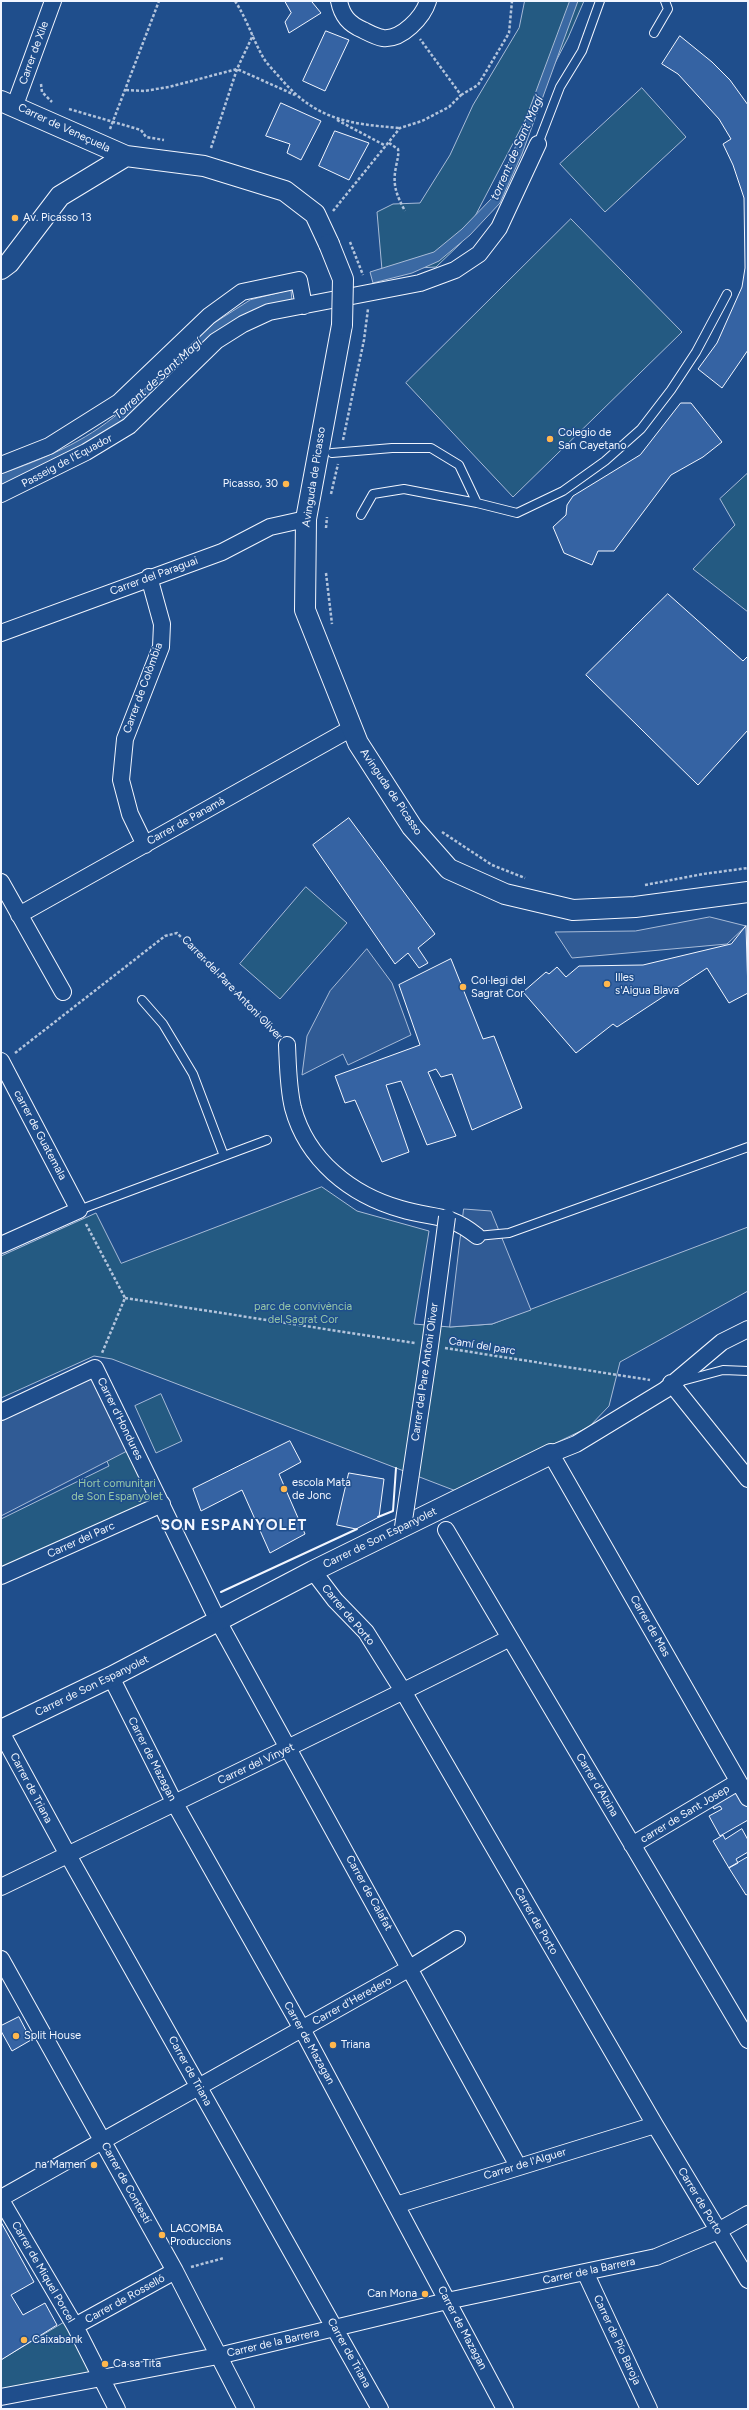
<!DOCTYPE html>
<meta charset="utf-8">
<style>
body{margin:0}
#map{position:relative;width:749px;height:2410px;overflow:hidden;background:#1f4e8c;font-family:Figtree,sans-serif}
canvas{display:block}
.frame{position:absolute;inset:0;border:2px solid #f2f6ff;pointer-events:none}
</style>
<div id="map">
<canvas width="749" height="2410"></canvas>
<div class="frame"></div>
</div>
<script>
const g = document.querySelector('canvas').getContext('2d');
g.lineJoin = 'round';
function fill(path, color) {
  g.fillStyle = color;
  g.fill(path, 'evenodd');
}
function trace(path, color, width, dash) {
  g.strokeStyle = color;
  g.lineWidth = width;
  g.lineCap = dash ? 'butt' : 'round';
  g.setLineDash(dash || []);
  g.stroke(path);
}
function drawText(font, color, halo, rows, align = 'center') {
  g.font = font + ' Figtree,sans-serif';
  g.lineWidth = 3;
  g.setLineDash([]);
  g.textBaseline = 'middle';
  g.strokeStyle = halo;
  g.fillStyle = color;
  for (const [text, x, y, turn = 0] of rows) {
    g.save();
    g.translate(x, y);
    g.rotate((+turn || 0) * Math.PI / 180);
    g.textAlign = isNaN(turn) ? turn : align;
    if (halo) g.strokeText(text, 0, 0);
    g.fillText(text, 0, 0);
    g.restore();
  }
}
const green = new Path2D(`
 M525 1H584L568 38 461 243 436 267 382 270 377 212 393 204 420 203 450 155 473 105 519 28Z
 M642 88 686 137 605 212 560 164Z
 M571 219 682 332 513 497 406 383Z
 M748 473V612L693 569 735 525 720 499Z
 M306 887 347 923 280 999 240 964Z
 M322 1187 357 1211 429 1231 414 1324 450 1327 492 1324 748 1227V1291L620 1362 609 1406 589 1427 456 1491 112 1359 94 1356 1 1398V1256L96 1213 121 1263Z
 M161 1394 182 1441 156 1453 135 1406Z
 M108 1404 155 1501 1 1571V1519L109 1466 103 1452Z
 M70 2319 101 2379 1 2397V2360Z`);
const parking = new Path2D(`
 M710 917 746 926 727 944 572 958 555 932 635 931Z
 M367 949 392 983 411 1035 348 1065 343 1054 302 1075 307 1036 330 991Z
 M464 1209 491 1211 531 1310 492 1324 450 1327Z
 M92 1378 127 1451 1 1516V1421Z`);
const water = new Path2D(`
 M570 1H578L522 154 500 203 470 235 439 261 412 273 373 283 370 272 434 252 462 229 492 198 513 153Z
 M291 290 292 301 177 373 168 364 214 323 250 300Z
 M159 373 170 382 121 427 1 489V474C43 459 85 442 120 412 133 400 146 386 159 373Z`);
const stream = new Path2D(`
 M159 380 176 364`);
const building = new Path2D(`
 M285 1H314L312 2 321 13 289 33 285 22 291 13Z
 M326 31 349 40 325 91 303 81Z
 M680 36 712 62 730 80 748 105V350L722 388 698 369 717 343 742 287 745 268 744 198 733 165 723 144 731 139 719 119 678 74 662 64Z
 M281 103 321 121 301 160 287 153 290 144 266 136Z
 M335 131 369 143 349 180 319 166Z
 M681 403H691L722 442 703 457 671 475 614 551H598L592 565 564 553 553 527 566 515 567 505 573 496 640 455Z
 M668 594 743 661 748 656V730L698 785 586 675Z
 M349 818 435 934 418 948 428 963 419 968 408 953 395 964 313 845Z
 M746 926 748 993 729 1003 707 968 617 1027 613 1024 576 1053 523 992 546 972 549 974 557 967 566 977 579 966 643 965 731 944Z
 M451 959 483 1039 494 1036 522 1108 472 1130 452 1074 441 1077 436 1069 428 1072 456 1136 427 1145 401 1081 386 1085 409 1152 382 1162 355 1100 345 1103 335 1076 420 1045 399 985Z
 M290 1441 301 1462 279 1474 305 1534 270 1553 242 1490 201 1511 193 1489Z
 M349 1473 384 1479 379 1517 356 1529 337 1525Z
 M738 1790 748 1807V1820L720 1836 709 1816 722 1809 720 1806 714 1809 712 1805Z
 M742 1829 748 1840V1852L736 1859 738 1863 729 1868 713 1841 723 1835 725 1839Z
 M748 1857V1894L746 1895 729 1868Z
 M19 2017 31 2040 12 2051 1 2031V2026Z
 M1 2222 34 2282 11 2295 23 2315 45 2303 57 2325 1 2360Z`);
const path = new Path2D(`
 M235 1C247 19 253 40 264 59 269 66 276 73 282 80 317 120 349 124 400 128
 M41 84 42 92 52 102
 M126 90 144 91 169 87 237 69 295 95
 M461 95 478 85 509 33 512 1
 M69 109 141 130 146 137 164 140
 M337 120 386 146
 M110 129 159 1
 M389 143 398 149C399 156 397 160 396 167 392 185 397 196 405 211
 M211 148 237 69 253 35
 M333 211 400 128 422 121 449 107 461 95 420 39
 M350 242 363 275
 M343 440 364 340 368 309
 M331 494 338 464
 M326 528 327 517
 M326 573 332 624
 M442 832 492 865 525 878
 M645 885 703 874 748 868
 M15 1053 165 936 177 933 276 1033
 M86 1224 125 1298 102 1353
 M125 1298 415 1343
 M445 1348 650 1380
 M191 2267 224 2258`);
const service = new Path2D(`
 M654 33 668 9 665 1
 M538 144 560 87 582 51 600 1
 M332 453 392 448H431L459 465 477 503 517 513 563 491 605 461 641 429 671 390 696 352 727 294
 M361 515 373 494 404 489 477 503
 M142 1000 163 1024 193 1074 224 1156
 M79 1210 267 1140
 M477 1236 509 1233 748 1147
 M682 1381 723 1370 748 1371`);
const minor = new Path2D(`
 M339 1C342 16 349 24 363 30 369 33 376 37 383 38 402 40 423 17 428 1
 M15 105 53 1
 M1 465 49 446 119 402 209 316 242 292 299 280 304 306
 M1 494 86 452 129 426 216 341 243 324 269 312 420 283 455 270 479 254 499 228 538 144
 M1 633 222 552 270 527 306 519
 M145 845 130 814 121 780 125 739 161 647 162 624 149 577
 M1 882 63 992
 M19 915 352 728
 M287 1045C288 1066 288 1087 293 1108 307 1160 351 1195 401 1209 434 1219 447 1212 477 1236
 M1 1061 79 1210 1 1245
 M748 1329 722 1342 665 1390 576 1444 551 1454 748 1798
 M671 1383 748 1479
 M1 1412 95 1368 218 1621 518 2166
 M446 1530 748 2040
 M313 1571 335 1600 366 1632 403 1691 655 2125 748 2280
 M1 1576 162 1504
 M111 1677 174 1802 302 2029 505 2409
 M1 1732 68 1855 380 2409
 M632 1845 738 1782
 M1 1887C171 1805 341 1723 510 1638
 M1 1959 175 2271 246 2409
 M1 2198 410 1968 457 1939
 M1 2200 75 2326 117 2409
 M396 2205 655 2125
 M585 2272 649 2409
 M75 2326 175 2271
 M1 2397 218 2356 447 2301 656 2257 718 2231 748 2214`);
const tertiary = new Path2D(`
 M1 101 126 156 204 166 285 191 315 214 329 244
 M1 269 9 263 60 196 126 156
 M342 325 306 519 305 610 358 743 412 827 449 869 505 894 573 910 635 907 748 892
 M1 1730 111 1677 313 1571 551 1454`);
const minorBridge = new Path2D(`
 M403 1527 430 1346 447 1217`);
const tertiaryBridge = new Path2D(`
 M329 244 343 279 342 325`);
const wall = new Path2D(`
 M378 1517 393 1511 396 1468
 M221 1592 357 1529`);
const markers = [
 [15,218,4,"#ffb74d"],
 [550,439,4,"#ffb74d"],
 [286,484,4,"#ffb74d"],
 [607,984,4,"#ffb74d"],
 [463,987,4,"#ffb74d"],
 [284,1489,4,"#ffb74d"],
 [16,2036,4,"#ffb74d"],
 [333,2045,4,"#ffb74d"],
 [94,2165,4,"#ffb74d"],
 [162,2235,4,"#ffb74d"],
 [425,2294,4,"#ffb74d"],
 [24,2340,4,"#ffb74d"],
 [105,2364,4,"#ffb74d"]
];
const streetNames = [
 ["Carrer de Xile",34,53,-70],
 ["Carrer de Veneçuela",64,128,25],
 ["Passeig de l'Equador",67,461,-28],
 ["Avinguda de Picasso",314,477,-81],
 ["Carrer del Paraguai",154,576,-20],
 ["Carrer de Colòmbia",143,688,-70],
 ["Avinguda de Picasso",391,792,56],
 ["Carrer de Panamà",186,821,-29],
 ["Carrer del Pare Antoni Oliver",232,988,46],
 ["carrer de Guatemala",40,1135,62],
 ["Camí del parc",482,1346,9],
 ["Carrer del Pare Antoni Oliver",425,1372,-82],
 ["Carrer d'Hondures",120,1419,64],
 ["Carrer de Son Espanyolet",380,1538,-26],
 ["Carrer del Parc",81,1540,-24],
 ["Carrer de Porto",348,1615,50],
 ["Carrer de Mas",650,1626,60],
 ["Carrer de Son Espanyolet",92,1686,-26],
 ["Carrer de Mazagan",152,1759,63],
 ["Carrer del Vinyet",256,1764,-25],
 ["Carrer d'Alzina",597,1785,59],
 ["Carrer de Triana",31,1788,62],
 ["carrer de Sant Josep",685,1814,-31],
 ["Carrer de Calafat",369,1893,61],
 ["Carrer de Porto",536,1921,60],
 ["Carrer d'Heredero",352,2001,-29],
 ["Carrer de Mazagan",309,2043,61],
 ["Carrer de Triana",190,2071,61],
 ["Carrer de l'Alguer",525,2164,-17],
 ["Carrer de Contestí",126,2183,61],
 ["Carrer de Porto",700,2201,59],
 ["Carrer de la Barrera",589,2271,-12],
 ["Carrer de Miquel Porcel",43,2272,60],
 ["Carrer de Rosselló",125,2299,-29],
 ["Carrer de Mazagan",462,2328,62],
 ["Carrer de Pío Baroja",617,2340,65],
 ["Carrer de la Barrera",273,2343,-13],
 ["Carrer de Triana",349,2353,61]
];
const poiNames = [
 ["Av. Picasso 13",23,218],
 ["Colegio de",558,433],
 ["San Cayetano",558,446],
 ["Picasso, 30",278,484,"right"],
 ["Illes",615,978],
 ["s'Aigua Blava",615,991],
 ["Col·legi del",471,981],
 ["Sagrat Cor",471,994],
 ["escola Mata",292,1483],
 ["de Jonc",292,1496],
 ["Split House",24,2036],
 ["Triana",341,2045],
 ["na Mamen",86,2165,"right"],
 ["LACOMBA",170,2229],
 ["Produccions",170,2242],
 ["Can Mona",417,2294,"right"],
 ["Caixabank",32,2340],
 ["Ca sa Tita",113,2364]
];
const parkNames = [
 ["parc de convivència",303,1307],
 ["del Sagrat Cor",303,1320],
 ["Hort comunitari",117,1484],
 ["de Son Espanyolet",117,1497]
];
const waterNames = [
 ["torrent de Sant Magí",517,148,-66],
 ["Torrent de Sant Magí",158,379,-42]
];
const districtNames = [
 ["SON ESPANYOLET",234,1526]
];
fill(green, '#245a82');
trace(green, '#a8bbd7', 1);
fill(parking, '#305b95');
trace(parking, '#a8bbd7', 1);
fill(water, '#3b69a3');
trace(water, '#a8bbd7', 1);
trace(stream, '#3b69a3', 5);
fill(building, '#3563a3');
trace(building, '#f2f6ff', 1);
trace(service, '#f2f6ff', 10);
trace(minor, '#f2f6ff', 18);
trace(tertiary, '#f2f6ff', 22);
trace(path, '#b3c4dc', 2.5, [3, 2]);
trace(service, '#1f4e8c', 8);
trace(minor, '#1f4e8c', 16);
trace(tertiary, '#1f4e8c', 20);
trace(minorBridge, '#f2f6ff', 18, []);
trace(tertiaryBridge, '#f2f6ff', 22, []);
trace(minorBridge, '#1f4e8c', 16);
trace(tertiaryBridge, '#1f4e8c', 20);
trace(wall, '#f2f6ff', 2);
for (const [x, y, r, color] of markers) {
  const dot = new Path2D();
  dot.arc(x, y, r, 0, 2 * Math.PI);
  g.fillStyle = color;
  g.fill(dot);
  trace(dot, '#1f4e8c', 1.5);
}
drawText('11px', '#f2f6ff', '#1f4e8c', streetNames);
drawText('11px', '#f2f6ff', '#1f4e8c', poiNames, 'left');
drawText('11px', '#97c8a6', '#1f4e8c', parkNames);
drawText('italic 12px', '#f2f6ff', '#1f4e8c', waterNames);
g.letterSpacing = '1px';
drawText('bold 15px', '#f2f6ff', '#1f4e8c', districtNames);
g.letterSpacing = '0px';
</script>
